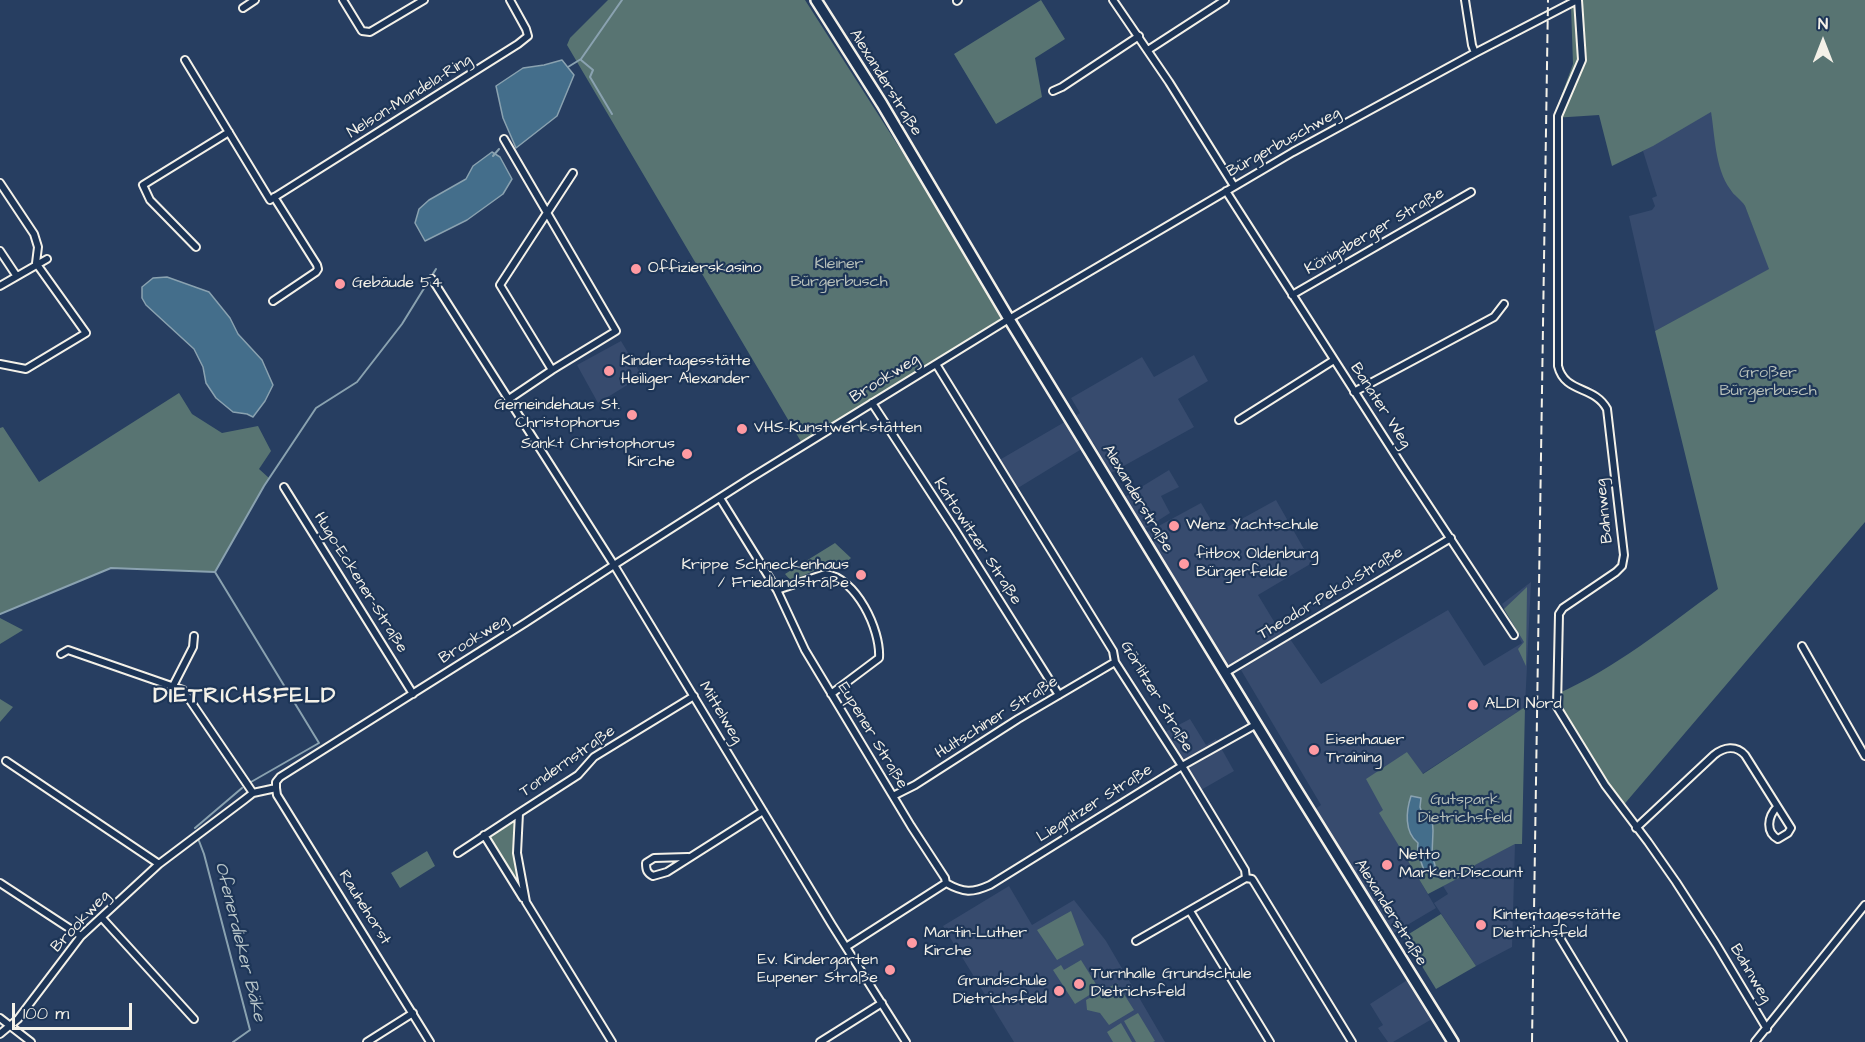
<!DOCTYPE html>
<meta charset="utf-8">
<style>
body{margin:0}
#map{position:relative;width:1865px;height:1042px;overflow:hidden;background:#273e61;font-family:"Architects Daughter",sans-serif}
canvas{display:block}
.north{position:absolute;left:1793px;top:12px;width:60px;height:60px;-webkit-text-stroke:4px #1d3557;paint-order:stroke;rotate:0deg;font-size:16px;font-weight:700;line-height:24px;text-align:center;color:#f4f1e8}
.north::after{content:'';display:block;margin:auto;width:21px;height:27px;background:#f4f1e8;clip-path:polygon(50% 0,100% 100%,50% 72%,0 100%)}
.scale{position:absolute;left:12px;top:1003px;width:120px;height:27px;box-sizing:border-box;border:3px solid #f4f1e8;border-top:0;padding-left:8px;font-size:18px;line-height:21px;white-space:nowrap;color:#f4f1e8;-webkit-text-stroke:4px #1d3557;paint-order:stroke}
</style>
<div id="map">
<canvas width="1865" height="1042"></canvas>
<div class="north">N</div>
<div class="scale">100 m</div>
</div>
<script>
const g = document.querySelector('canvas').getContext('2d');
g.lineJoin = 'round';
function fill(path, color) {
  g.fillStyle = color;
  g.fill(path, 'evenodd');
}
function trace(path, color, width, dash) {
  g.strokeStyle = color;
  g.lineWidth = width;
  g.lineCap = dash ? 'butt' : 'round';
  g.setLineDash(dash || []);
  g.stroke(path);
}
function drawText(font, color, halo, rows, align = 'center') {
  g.font = font + ' "Architects Daughter",sans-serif';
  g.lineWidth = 4.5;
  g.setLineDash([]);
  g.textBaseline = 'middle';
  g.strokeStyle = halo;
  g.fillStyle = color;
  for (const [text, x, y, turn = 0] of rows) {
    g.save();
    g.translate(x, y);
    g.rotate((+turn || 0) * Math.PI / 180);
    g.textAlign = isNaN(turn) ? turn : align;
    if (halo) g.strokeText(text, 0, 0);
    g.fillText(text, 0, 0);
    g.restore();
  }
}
const built = new Path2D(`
 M1711 111 1731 191 1740 197 1745 206 1770 269 1655 331 1629 216 1652 210 1655 206 1652 198 1657 196 1643 151Z
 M621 341 642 376 598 403 577 365Z
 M1194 355 1208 381 1178 399 1194 427 1111 473 1093 442 1013 491 996 462 1080 413 1071 398 1142 357 1154 377Z
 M1169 470 1179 487 1161 496 1170 513 1140 532 1120 500Z
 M1276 500 1312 563 1258 595 1284 638 1225 673 1142 535 1201 503 1218 532Z
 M1531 582 1525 707 1422 774 1407 752 1383 811 1380 813 1436 908 1387 937 1310 812 1321 805 1241 670 1290 639 1321 684 1448 610 1484 666 1522 643 1502 604Z
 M1190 719 1206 745 1216 739 1234 771 1201 790 1165 732Z
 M1515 844 1512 947 1476 966 1434 903 1448 894 1443 886 1474 870V865Z
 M1009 886 1032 925 1074 900 1106 941 1165 1042H1014L943 926Z
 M1412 977 1437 1016 1393 1042H1388L1378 1028 1383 1025 1370 1004Z`);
const green = new Path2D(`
 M608 0H805L1009 319 803 445 567 45 570 38Z
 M1041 0 1065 39 1035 58 1042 97 996 124 954 54Z
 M1578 0H1865V522L1621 808 1557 707V694C1616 668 1666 627 1718 589L1655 331 1769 269 1745 206C1741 199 1734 196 1730 189 1715 168 1715 136 1711 112L1653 146 1612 166 1599 115 1553 118 1573 64 1571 7Z
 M179 393 192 414 222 433 258 426 271 451 259 469 269 478 215 572 111 568 0 614V428L3 427 39 482Z
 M835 543 851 558 837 570H816L791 581 785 574Z
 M1527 587 1526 666 1518 649 1524 642 1504 609Z
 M0 618 23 630 0 644Z
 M0 699 13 707 0 722Z
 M1525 707 1522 844H1515L1475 865 1474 870 1428 894 1379 813 1383 810 1366 779 1407 752 1423 774Z
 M519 813 517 835 526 902 484 835Z
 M427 851 435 866 400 888 391 873Z
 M1071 911 1084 945 1057 960 1037 930Z
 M1441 914 1476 966 1436 989 1404 937Z
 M1081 960 1099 989 1075 1004 1053 970 1061 965 1064 970Z
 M1117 983 1134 1010 1109 1025 1100 1013 1087 1010 1086 1000Z
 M1138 1013 1155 1041 1153 1042H1136L1124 1021Z
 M1121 1023 1132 1042H1113L1107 1032Z`);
const water = new Path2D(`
 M562 60 574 75 557 116 516 148 503 118 496 86 523 68 544 65Z
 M492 152 500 157 512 179 503 194 467 220 425 241 415 223 419 209 429 200 466 179 473 166Z
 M167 277 209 292 230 318 238 334 262 360 273 385 265 401 253 417 247 414 233 412 216 398 206 383 203 367 194 349 146 305 142 298V287L153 278Z
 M1411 796 1421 798 1420 807 1422 813 1432 815 1433 831 1432 855 1436 869 1430 872 1424 870C1421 862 1416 851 1418 843 1404 832 1406 811 1411 796Z`);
const stream = new Path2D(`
 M581 60 593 70 590 77 612 114
 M568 67 581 59 622 0
 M493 156 499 149
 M0 614 111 568 215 572
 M251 782 319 743 215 572 264 486 316 408 357 382 402 324 436 269
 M195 828 242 788
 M199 841 204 854 250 1030 233 1042`);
const minor = new Path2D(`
 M343 0 362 31 370 32 424 0
 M1113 0 1169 82 1234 186
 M1465 0 1472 45 1475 53
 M1578 0 1582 60 1558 116V366C1565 394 1594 385 1607 409L1624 555 1622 566 1616 572 1563 608 1559 614 1557 707 1605 785 1648 842 1676 882 1716 944 1767 1029
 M957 1 958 0
 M243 8 255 0
 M1148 50 1225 0
 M185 60 270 200 518 44 528 36 526 29 510 0
 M1053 91 1062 87 1139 36
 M504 139 616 331 552 370 509 399
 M0 183 34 234 38 247 36 263 86 333 26 369 0 364
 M1226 191 1403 467 1514 635
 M196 247 150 200 143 185 229 132
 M0 251 16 275
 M432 279 614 565 832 925 906 1042
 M0 286 47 259
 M1292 295 1471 192
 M273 301 316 272 318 269 317 265 274 197
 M936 364 1113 651 1115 662 1182 766 1245 870 1246 878
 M552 370 500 285 573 173
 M1354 392 1494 317 1504 304
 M872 403 955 530 1059 695
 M1239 420 1334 360
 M284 487 413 694
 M720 498 777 590 805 650 911 826 945 878 946 883
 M777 590 825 574C856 577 881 630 879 658L831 694
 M1802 646 1865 756
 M61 654 68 650 183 690 253 793
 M1225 673 1451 538
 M173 686 193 647 194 636
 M6 761 159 864
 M276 788V782L280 777 525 623 614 565 749 479 1009 319 1293 152 1475 53 1577 0
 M276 788 277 795 282 803 430 1042
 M893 796 915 785 1018 719 1115 662
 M1636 828 1714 755C1724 747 1736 745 1745 755L1791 828 1788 833 1778 839C1765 832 1768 816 1777 807
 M484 835 523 898
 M458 853 519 813
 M688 857 654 858 646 863C646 870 647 873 653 876L667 872 763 811
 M1246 878 1252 879 1254 882 1352 1042
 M0 883 81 936
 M946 883C964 893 972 893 990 885L1182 766 1257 724
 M1190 911 1270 1042
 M102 918 194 1019
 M1557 933 1623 1042
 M1136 941 1246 878
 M846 947 946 883
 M0 1018 31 1042
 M0 1034 18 1019 81 936 159 864 244 800 253 793 276 788
 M367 1042 413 1013
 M612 1042 526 902 517 853 519 813 578 775 594 757 694 696
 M820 1042 882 1003
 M1755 1042 1865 905`);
const secondary = new Path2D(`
 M816 0 882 104 1009 319 1294 786 1453 1042`);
const rail = new Path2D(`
 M1532 1042 1548 0`);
const markers = [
 [636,269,6,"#ff9aa2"],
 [340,284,6,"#ff9aa2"],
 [609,371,6,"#ff9aa2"],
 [632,415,6,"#ff9aa2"],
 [742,429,6,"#ff9aa2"],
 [687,454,6,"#ff9aa2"],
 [1174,526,6,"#ff9aa2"],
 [1184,564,6,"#ff9aa2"],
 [861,575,6,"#ff9aa2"],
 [1473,705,6,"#ff9aa2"],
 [1314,750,6,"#ff9aa2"],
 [1387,865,6,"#ff9aa2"],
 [1481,925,6,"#ff9aa2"],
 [912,943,6,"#ff9aa2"],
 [890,970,6,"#ff9aa2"],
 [1079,984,6,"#ff9aa2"],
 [1059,991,6,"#ff9aa2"]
];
const streetNames = [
 ["Alexanderstraße",885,83,58],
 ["Nelson-Mandela-Ring",410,97,-32],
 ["Bürgerbuschweg",1284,143,-29],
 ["Königsberger Straße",1375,232,-30],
 ["Brookweg",885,379,-32],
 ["Banater Weg",1380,406,57],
 ["Alexanderstraße",1137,499,59],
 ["Bahnweg",1605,511,-96],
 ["Kattowitzer Straße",977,542,57],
 ["Hugo-Eckener-Straße",360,583,58],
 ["Theodor-Pekol-Straße",1331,594,-31],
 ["Brookweg",474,640,-32],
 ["Görlitzer Straße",1156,697,59],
 ["Mittelweg",720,713,59],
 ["Hultschiner Straße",997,718,-32],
 ["Eupener Straße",872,736,59],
 ["Tondernstraße",568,762,-35],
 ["Liegnitzer Straße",1095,804,-32],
 ["Rauhehorst",364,908,58],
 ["Alexanderstraße",1390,913,58],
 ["Brookweg",81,922,-47],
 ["Bahnweg",1750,974,59]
];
const parkNames = [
 ["Kleiner",839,265],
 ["Bürgerbusch",839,283],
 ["Großer",1768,374],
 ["Bürgerbusch",1768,392],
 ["Gutspark",1465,801],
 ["Dietrichsfeld",1465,819]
];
const poiNames = [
 ["Offizierskasino",648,269],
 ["Gebäude 54",352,284],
 ["Kindertagesstätte",621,362],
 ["Heiliger Alexander",621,380],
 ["Gemeindehaus St.",620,406,"right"],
 ["Christophorus",620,424,"right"],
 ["VHS-Kunstwerkstätten",754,429],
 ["Sankt Christophorus",675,445,"right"],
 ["Kirche",675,463,"right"],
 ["Wenz Yachtschule",1186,526],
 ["fitbox Oldenburg",1196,555],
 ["Bürgerfelde",1196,573],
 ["Krippe Schneckenhaus",849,566,"right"],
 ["/ Friedlandstraße",849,584,"right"],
 ["ALDI Nord",1485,705],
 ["Eisenhauer",1326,741],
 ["Training",1326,759],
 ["Netto",1399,856],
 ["Marken-Discount",1399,874],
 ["Kintertagesstätte",1493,916],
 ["Dietrichsfeld",1493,934],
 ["Martin-Luther",924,934],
 ["Kirche",924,952],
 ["Ev. Kindergarten",878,961,"right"],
 ["Eupener Straße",878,979,"right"],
 ["Turnhalle Grundschule",1091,975],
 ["Dietrichsfeld",1091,993],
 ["Grundschule",1047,982,"right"],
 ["Dietrichsfeld",1047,1000,"right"]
];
const waterNames = [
 ["Ofenerdieker Bäke",239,942,76]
];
const districtNames = [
 ["DIETRICHSFELD",245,697]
];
fill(built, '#374b6e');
fill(green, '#587472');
fill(water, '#446e8b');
trace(water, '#8aa2b0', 1.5);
trace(stream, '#8aa2b0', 2);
trace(minor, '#f4f1e8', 10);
trace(secondary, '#f4f1e8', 14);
trace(minor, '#1d3557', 6);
trace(secondary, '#1d3557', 9);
trace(rail, '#f4f1e8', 2, [9, 4.5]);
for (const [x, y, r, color] of markers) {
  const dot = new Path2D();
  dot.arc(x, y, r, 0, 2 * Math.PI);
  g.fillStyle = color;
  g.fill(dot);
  trace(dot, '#1d3557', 2);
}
drawText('16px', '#f4f1e8', '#1d3557', streetNames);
drawText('16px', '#b6bfb9', '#1d3557', parkNames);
drawText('16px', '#f4f1e8', '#1d3557', poiNames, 'left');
drawText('italic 18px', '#b6c3c7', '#1d3557', waterNames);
g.letterSpacing = '1.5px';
drawText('bold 22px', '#f4f1e8', '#1d3557', districtNames);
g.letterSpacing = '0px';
</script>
